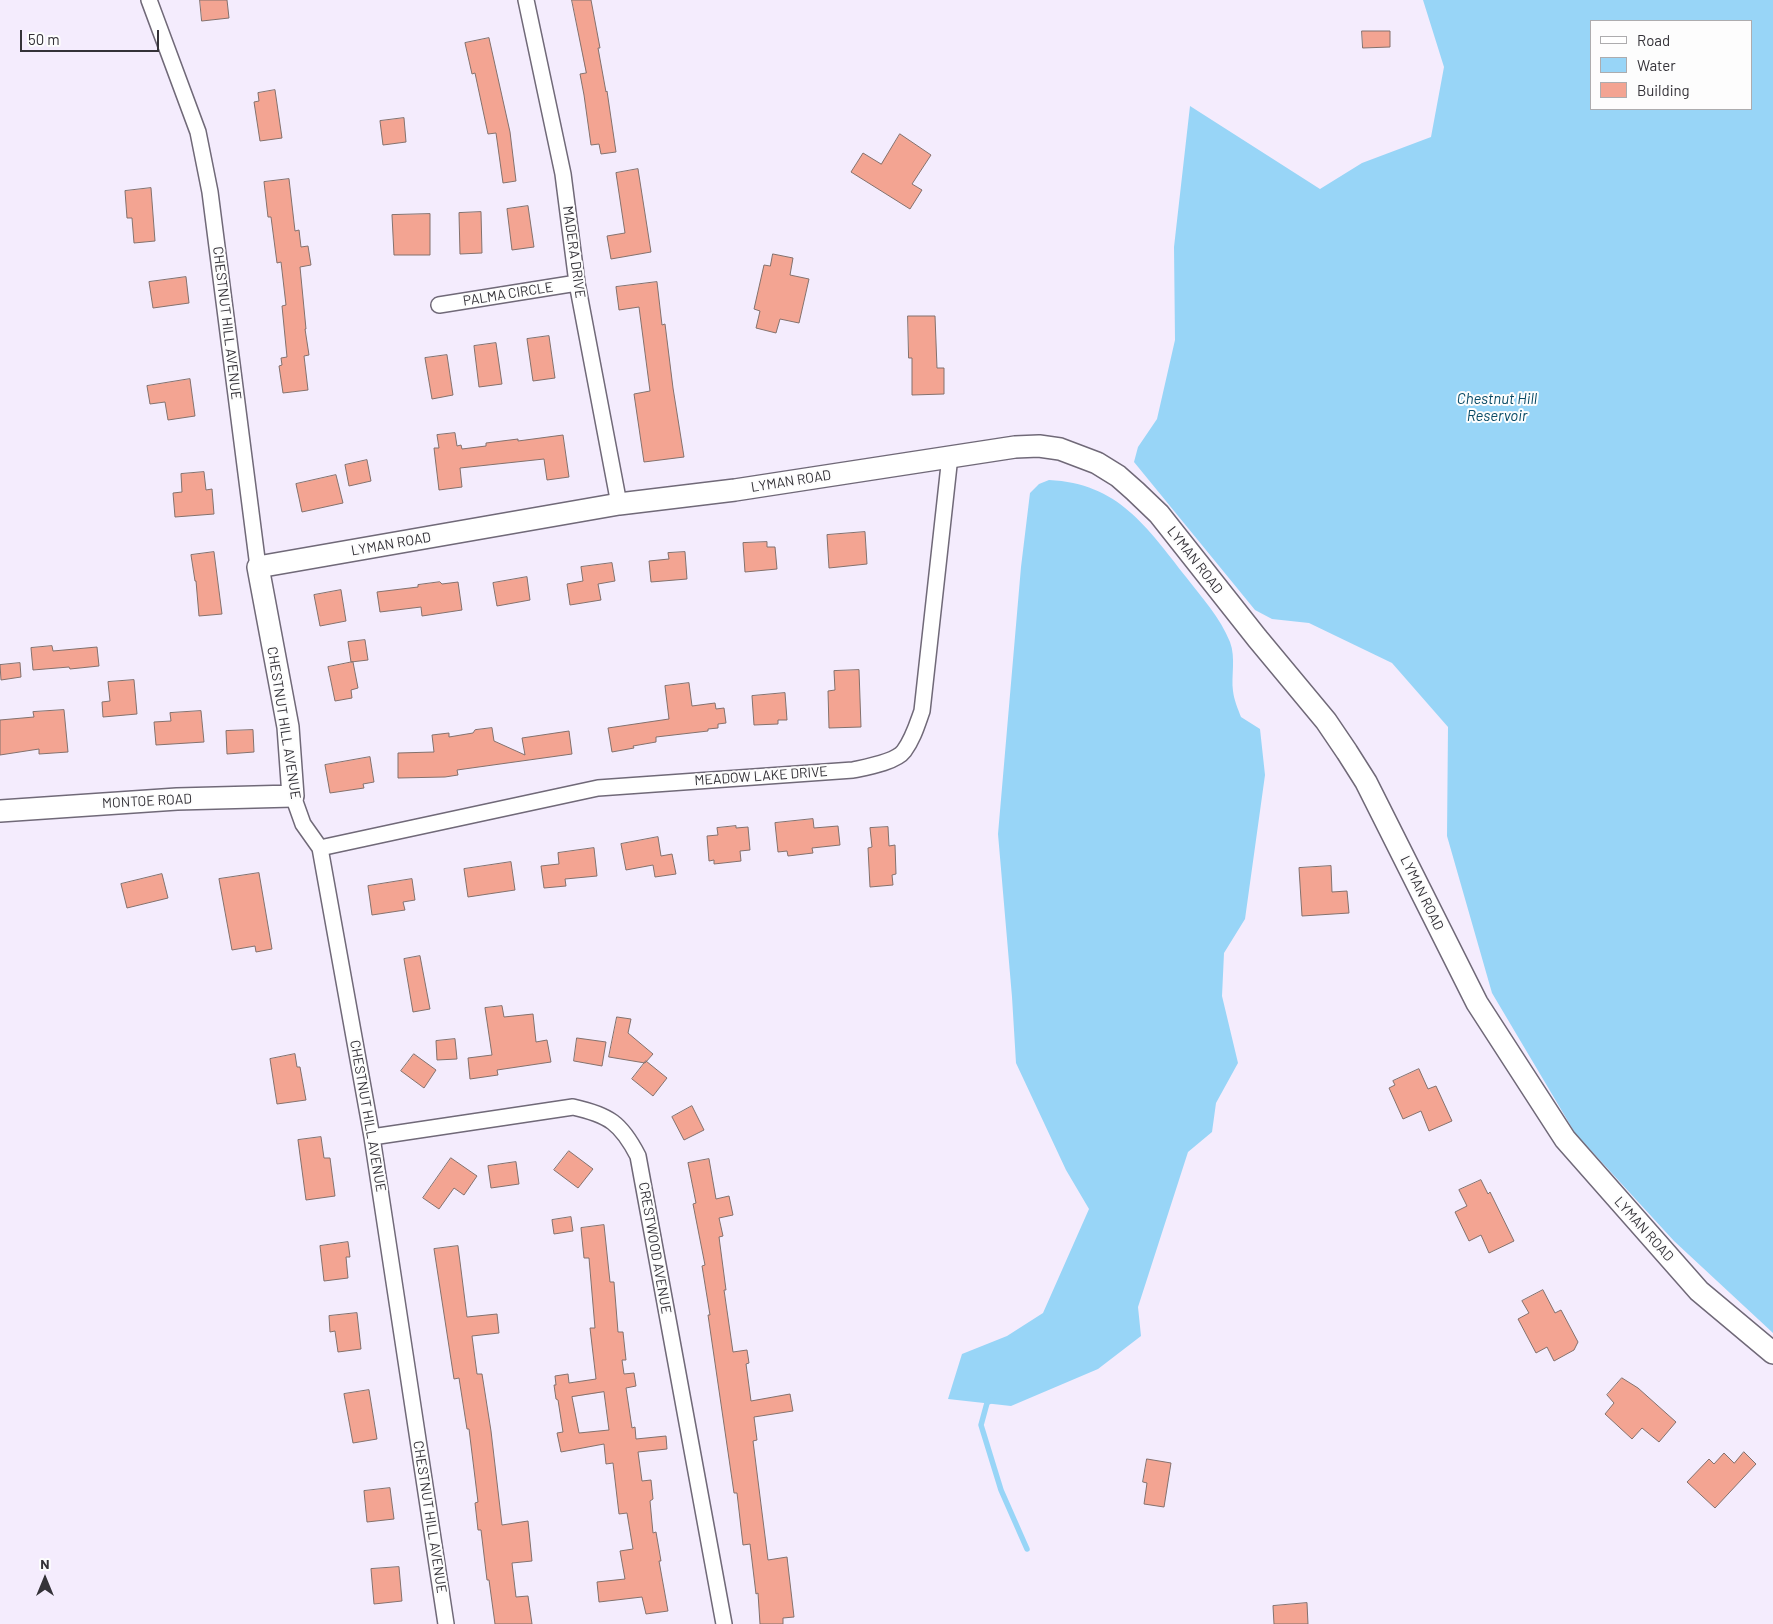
<!DOCTYPE html>
<style>
body{margin:0}
#map{position:relative;width:1773px;height:1624px;overflow:hidden;background:#f4ecfd;font-family:Barlow,sans-serif}
canvas{display:block}
.legend{position:absolute;left:1590px;top:20px;width:162px;height:90px;box-sizing:border-box;background:#fdfdfd;border:1px solid #adacae;margin:0;padding:6px 9px;list-style:none;font-size:15px;color:#343238}
.legend li{display:flex;align-items:center;gap:10px;height:25px}
.legend b{width:25px;border:1px solid #adacae}
.north{position:absolute;left:20px;top:1554px;width:50px;height:50px;-webkit-text-stroke:4px #fdfdfd;paint-order:stroke;rotate:0deg;font-size:14px;font-weight:700;line-height:20px;text-align:center;color:#343238}
.north::after{content:'';display:block;margin:auto;width:18px;height:22px;background:#343238;clip-path:polygon(50% 0,100% 100%,50% 72%,0 100%)}
.scale{position:absolute;left:20px;top:30px;width:139px;height:22px;box-sizing:border-box;border:2px solid #343238;border-top:0;padding-left:6px;font-size:15px;line-height:18px;white-space:nowrap;color:#343238;-webkit-text-stroke:4px #fdfdfd;paint-order:stroke}
</style>
<div id="map">
<canvas width="1773" height="1624"></canvas>
<ul class="legend">
<li><b style="height:6px;background:#fff"></b>Road</li>
<li><b style="height:14px;background:#98d5f7"></b>Water</li>
<li><b style="height:14px;background:#f3a492"></b>Building</li>
</ul>
<div class="north">N</div>
<div class="scale">50 m</div>
</div>
<script>
const g = document.querySelector('canvas').getContext('2d');
g.lineJoin = 'round';
function fill(path, color) {
  g.fillStyle = color;
  g.fill(path, 'evenodd');
}
function trace(path, color, width, dash) {
  g.strokeStyle = color;
  g.lineWidth = width;
  g.lineCap = dash ? 'butt' : 'round';
  g.setLineDash(dash || []);
  g.stroke(path);
}
function drawText(font, color, halo, rows, align = 'center') {
  g.font = font + ' Barlow,sans-serif';
  g.lineWidth = 4;
  g.setLineDash([]);
  g.textBaseline = 'middle';
  g.strokeStyle = halo;
  g.fillStyle = color;
  for (const [text, x, y, turn = 0] of rows) {
    g.save();
    g.translate(x, y);
    g.rotate((+turn || 0) * Math.PI / 180);
    g.textAlign = isNaN(turn) ? turn : align;
    if (halo) g.strokeText(text, 0, 0);
    g.fillText(text, 0, 0);
    g.restore();
  }
}
const water = new Path2D(`
 M1423 0H1773V1333L1674 1241 1575 1133 1492 993 1447 836 1448 727 1392 663 1309 623 1272 619 1255 610 1134 462 1138 447 1157 419 1175 340 1174 247 1190 106 1320 189 1362 163 1431 137 1444 67ZM1752 21V109H1592V21Z
 M1049 480C1118 483 1147 527 1186 577 1202 598 1220 617 1230 642 1236 658 1231 676 1233 691 1234 700 1238 709 1241 717L1260 729 1265 775 1245 919 1224 953 1222 996 1238 1063 1216 1103 1212 1132 1188 1152 1138 1307 1141 1336 1098 1369 1011 1406 948 1399 962 1354 1007 1336 1043 1313 1089 1209 1066 1170 1016 1063 1012 997 998 834 1021 567 1030 493 1039 484Z`);
const stream = new Path2D(`
 M992 1400 987 1403 981 1425 1001 1490 1027 1549`);
const building = new Path2D(`
 M200 0H227L229 18 202 21Z
 M572 0H591L600 48H598L606 92 607 91 616 152 601 154 599 144 591 145 584 95 580 74 586 73Z
 M1362 31H1390V47L1363 48Z
 M489 38 510 132 516 181 503 183 496 133 488 134 475 73 472 74 465 43Z
 M275 90 282 138 260 141 254 102 259 101 258 93Z
 M404 118 406 142 383 145 380 121Z
 M900 134 931 155 912 184 922 190 910 209 851 172 863 153 881 164Z
 M638 169 651 252 611 259 607 236 625 233 616 173Z
 M289 179 295 231 299 230 301 247 308 246 311 265 300 267 306 329H305L309 355 304 356 308 390 283 393 279 366 282 365 281 358 287 357 282 306 286 305 281 262 277 263 271 217H268L264 182Z
 M151 188 155 241 134 243 132 218H127L125 191Z
 M528 206 534 247 512 250 507 209Z
 M481 212 482 253 460 254 459 213Z
 M430 214V255H394L392 215Z
 M773 254 793 258 790 275 809 279 799 323 780 319 776 333 756 328 760 311 754 309 764 265 770 266Z
 M186 277 189 303 153 308 149 282Z
 M657 282 662 325 665 324 673 388 684 457 644 462 634 394 650 391 639 307 619 310 616 287Z
 M908 316H935L937 368H944V394L912 395V358H909Z
 M549 336 555 378 533 381 527 339Z
 M496 343 502 384 479 387 474 346Z
 M447 355 453 395 432 399 425 358Z
 M190 379 195 416 168 420 165 402 150 404 147 386Z
 M455 433 457 446 461 445 462 449 486 446V443L518 439V441L563 435 569 477 547 480 544 459 460 468 462 487 439 490 434 448H439L437 435Z
 M367 460 371 481 349 486 345 465Z
 M204 472 206 490 212 489 214 514 175 517 173 493 182 492 181 474Z
 M336 475 343 503 302 512 296 484Z
 M865 532 867 564 829 568 827 535Z
 M767 542V547H775L777 569 745 572 743 543Z
 M214 552 222 614 199 616 196 581H195L191 555Z
 M685 552 687 579 651 582 649 561 669 559 668 553Z
 M612 563 615 581 598 584 601 600 570 605 567 584 583 581 581 567Z
 M527 577 530 600 497 606 493 583Z
 M440 582 442 584 458 582 462 610 422 616 421 607 380 612 377 592 418 587V585Z
 M341 590 346 621 320 626 314 595Z
 M365 640 368 660 351 662 348 642Z
 M52 646 53 651 97 647 99 666 70 669 69 667 33 670 31 648Z
 M353 662 358 688 351 690 352 698 335 701 328 667Z
 M20 663 21 677 1 680 0 665Z
 M859 670 861 727 829 728 828 691 835 690 834 671Z
 M134 680 137 714 103 717 102 702 110 701 108 682Z
 M689 683 692 706 715 703 716 709 724 708 726 723 718 724V728L708 729V731L656 737V742L633 746 634 748 612 752 608 728 669 719 665 686Z
 M785 693 787 720H778V724L754 725 752 696Z
 M64 710 68 752 39 754V749L0 755V720L34 717 33 712Z
 M201 711 204 742 156 745 154 722 171 721 170 713Z
 M492 728 494 741 525 755 522 738 569 731 572 754 457 770 458 775 445 777 398 778V753L434 752 432 735 449 733V737L473 733 475 730Z
 M253 730 254 752 227 754 226 731Z
 M370 757 374 782 363 784 364 788 330 793 325 765Z
 M813 819 814 828 838 826 840 845 812 848 813 853 788 856 787 851 778 852 775 823Z
 M736 826V828L748 827 750 850 740 851 741 861 714 864V860L709 861 707 836 718 835 717 828Z
 M888 827 889 846 895 845 896 874 892 875 893 885 870 887 868 848 872 847 870 828Z
 M658 837 661 856 672 854 676 874 655 877 653 865 626 870 621 844Z
 M594 848 597 876 565 879 566 886 544 888 541 866 559 864 558 853Z
 M511 862 515 890 468 897 464 869Z
 M1331 866 1332 892 1347 891 1349 913 1302 916 1299 868Z
 M259 873 272 949 256 952 255 946 232 950 219 879Z
 M162 874 168 898 127 908 121 884Z
 M412 879 415 900 403 902 405 910 372 915 368 886Z
 M420 956 430 1009 413 1012 404 959Z
 M502 1006 504 1017 533 1014 536 1042 547 1040 551 1062 497 1070 498 1075 470 1079 468 1058 492 1055 485 1008Z
 M617 1017 631 1019 628 1033 653 1054 645 1063 609 1057Z
 M577 1038 606 1042 602 1066 574 1061Z
 M455 1039 457 1059 437 1060 436 1041Z
 M295 1054 297 1067H300L306 1100 277 1104 270 1059Z
 M414 1054 436 1070 424 1088 401 1071Z
 M646 1061 667 1078 653 1096 632 1079Z
 M1419 1069 1428 1089 1436 1086 1452 1121 1429 1131 1421 1111 1403 1119 1389 1088 1395 1085 1393 1081Z
 M692 1106 704 1130 684 1140 672 1117Z
 M321 1137 324 1158H330L335 1196 306 1200 298 1140Z
 M569 1151 593 1169 578 1188 554 1170Z
 M451 1158 477 1176 464 1195 454 1188 439 1209 423 1198Z
 M709 1159 716 1199 729 1196 733 1215 719 1218 723 1236 719 1237 726 1290H724L733 1352 747 1350 749 1363 746 1364 751 1401 790 1394 793 1411 754 1417 757 1440 753 1441 768 1560 787 1557 794 1617 783 1618V1624H760L758 1593 756 1594 750 1544 743 1545 737 1493H734L708 1315H710L702 1266 705 1265 693 1204 696 1203 688 1163Z
 M516 1162 519 1184 491 1188 488 1166Z
 M1481 1180 1488 1194 1490 1192 1514 1241 1489 1253 1481 1235 1469 1241 1455 1212 1467 1206 1459 1190Z
 M571 1217 573 1231 554 1234 552 1220Z
 M604 1225 610 1282H614L618 1332H623L626 1360H622L624 1374 634 1373 636 1386 626 1388 632 1428 635 1427 636 1439 666 1436 667 1449 638 1452 642 1481 651 1480 653 1499 650 1501 653 1533 656 1532 661 1561H659L668 1611 646 1614 642 1597 599 1602 597 1582 625 1579 620 1551 633 1549 627 1513 619 1514 613 1463 606 1464 604 1444 561 1452 557 1433 563 1432 558 1400 556 1399 554 1385H556L555 1376 568 1374 569 1383 596 1379 590 1328H595L589 1258H584L581 1228ZM604 1392 609 1430 579 1433 572 1397Z
 M348 1242 350 1257H346L348 1278 324 1281 320 1246Z
 M458 1246 467 1317 497 1314 499 1333 472 1336 477 1374H482L491 1431 502 1525 528 1521 532 1561 512 1563 516 1597 528 1596 532 1624H495L489 1580H487L481 1530H478L475 1503 478 1502 469 1429H467L459 1378 454 1379 434 1249Z
 M1543 1290 1555 1313 1561 1310 1578 1342 1574 1350 1554 1361 1547 1347 1536 1353 1518 1319 1529 1313 1522 1301Z
 M357 1313 361 1349 338 1352 335 1331 330 1332 329 1316Z
 M1622 1378 1638 1388 1676 1422 1659 1442 1642 1428 1632 1439 1605 1414 1614 1403 1607 1395Z
 M369 1390 377 1439 353 1443 344 1394Z
 M1744 1452 1756 1464 1715 1508 1687 1482 1709 1459 1714 1464 1724 1453 1734 1463Z
 M1147 1459 1171 1463 1164 1507 1144 1504 1147 1483 1143 1482Z
 M390 1488 394 1519 367 1522 364 1491Z
 M399 1567 402 1601 374 1604 371 1569Z
 M1307 1603 1308 1624H1274L1273 1606Z`);
const street = new Path2D(`
 M149 0 198 132 210 192 258 567
 M526 0 563 174 577 283 619 504
 M439 305 577 283
 M293 796 303 824 320 848 372 1137 446 1624
 M320 848 598 788 853 770C867 767 896 762 904 751 913 739 917 725 922 711L950 456
 M372 1137 573 1107C609 1115 621 1123 638 1156L724 1624`);
const secondary = new Path2D(`
 M0 811 177 799 293 796 288 727 258 567 619 504 735 490 1015 447 1039 446 1060 449 1097 463 1118 476 1135 491 1159 514 1257 638 1326 721 1347 752 1366 782 1477 1003 1565 1139 1699 1291 1773 1353`);
const streetNames = [
 ["MADERA DRIVE",574,252,82],
 ["PALMA CIRCLE",508,294,-9],
 ["CHESTNUT HILL AVENUE",227,323,83],
 ["LYMAN ROAD",791,481,-9],
 ["LYMAN ROAD",391,544,-10],
 ["LYMAN ROAD",1195,560,52],
 ["CHESTNUT HILL AVENUE",284,723,81],
 ["MEADOW LAKE DRIVE",761,776,-4],
 ["MONTOE ROAD",147,801,-3],
 ["LYMAN ROAD",1422,893,64],
 ["CHESTNUT HILL AVENUE",368,1116,80],
 ["LYMAN ROAD",1644,1229,48],
 ["CRESTWOOD AVENUE",655,1248,80],
 ["CHESTNUT HILL AVENUE",430,1517,81]
];
const waterNames = [
 ["Chestnut Hill",1497,399],
 ["Reservoir",1497,416]
];
fill(water, '#98d5f7');
trace(stream, '#98d5f7', 5.5);
fill(building, '#f3a492');
trace(building, '#83716d', 1);
trace(street, '#706978', 18);
trace(secondary, '#706978', 24);
trace(street, '#fff', 15);
trace(secondary, '#fff', 21);
drawText('14px', '#343238', '#fdfdfd', streetNames);
drawText('italic 15px', '#064965', '#fdfdfd', waterNames);
</script>
